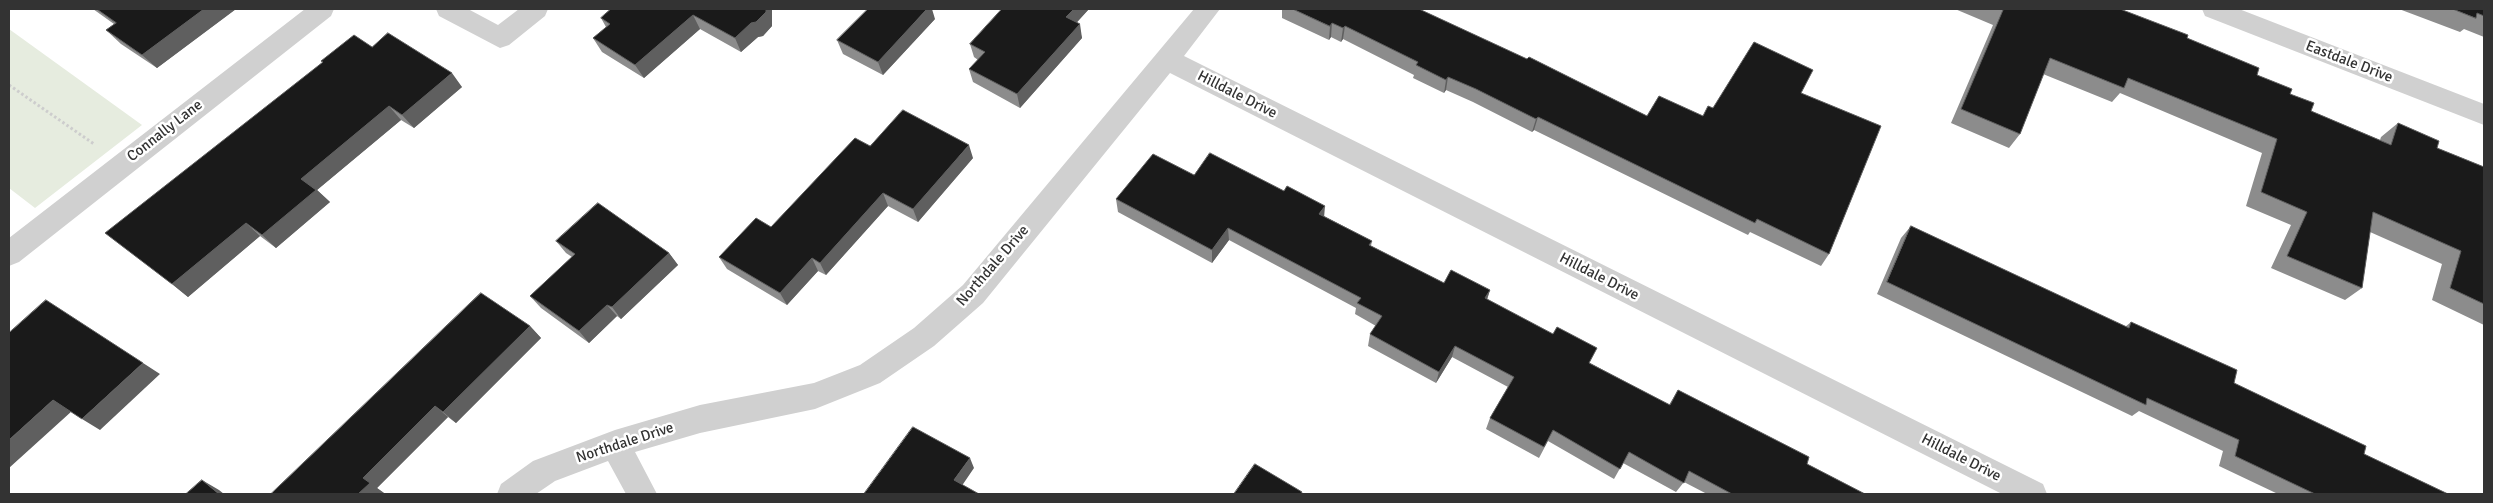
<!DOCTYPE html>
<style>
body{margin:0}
#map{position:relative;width:2493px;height:503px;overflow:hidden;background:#fff;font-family:Signika,sans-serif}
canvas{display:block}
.frame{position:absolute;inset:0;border:10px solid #333;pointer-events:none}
</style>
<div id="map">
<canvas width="2493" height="503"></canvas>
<div class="frame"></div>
</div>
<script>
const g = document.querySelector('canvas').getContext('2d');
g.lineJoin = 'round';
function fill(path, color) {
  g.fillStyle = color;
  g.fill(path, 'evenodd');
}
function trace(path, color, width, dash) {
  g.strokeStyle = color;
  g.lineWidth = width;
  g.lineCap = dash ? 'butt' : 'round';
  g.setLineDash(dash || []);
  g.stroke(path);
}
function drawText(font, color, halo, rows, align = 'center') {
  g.font = font + ' Signika,sans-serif';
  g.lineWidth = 5;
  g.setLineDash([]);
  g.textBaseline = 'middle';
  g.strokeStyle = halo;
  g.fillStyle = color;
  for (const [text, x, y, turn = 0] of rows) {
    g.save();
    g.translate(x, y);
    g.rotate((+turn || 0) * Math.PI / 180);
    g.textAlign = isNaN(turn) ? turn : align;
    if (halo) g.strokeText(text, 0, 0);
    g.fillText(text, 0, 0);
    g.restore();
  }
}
const green = new Path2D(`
 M9 29 142 125 35 208 9 188Z`);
const path = new Path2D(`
 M9 85 94 144`);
const minor = new Path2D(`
 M305 9H334L331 16 19 262 9 266V238Z
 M436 9H468L498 25 519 9H548L545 16 509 45 500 48 439 16Z
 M1194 9H1220L1184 56 2043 484 2047 494H2002L1170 73 983 303 934 346 880 383 815 409 700 433 635 452 657 494H626L608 461 555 481 536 494H497L501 484 533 461 615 430 700 405 814 383 860 365 914 328 963 285Z
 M2202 9H2239L2484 104V125L2205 16Z`);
const wall = new Path2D(`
 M93 9H236L157 68 121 44 106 30 114 24Z
 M611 9H772V26L763 36 758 37 741 52 700 29 644 78 602 52 593 38 606 27 601 18Z
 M1002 9H1089L1077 22 1082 38 1020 108 973 82 969 69 978 60 974 57 970 44Z
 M1282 9H1419L1647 116H1703L1713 108 1801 93 1829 254 1821 266 1750 232 1748 235 1534 130 1532 132 1473 102 1446 90 1444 93 1413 78 1414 75 1343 39 1341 42 1331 37 1329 40 1282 18Z
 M1955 9H2120L2187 38 2257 75 2290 94 2311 111 2380 140 2381 137 2398 123 2437 148 2484 167V325L2432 300 2442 264 2370 232 2362 288 2345 300 2271 268 2291 225 2246 206 2262 153 2120 93 2112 102 2043 74 2020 134 2009 148 1951 123 1993 25Z
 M2399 9H2484V37L2464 29 2460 32Z
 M935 19 883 75 843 54 837 40Z
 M372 47 462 87 414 128 401 120 317 190 330 202 276 248 260 236 188 297 172 284 323 63 321 61Z
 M870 146 973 158 918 222 888 206 826 275 818 271 787 305 727 269 719 257 771 227Z
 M1194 175 1324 216 1372 241 1371 246 1444 283 1490 290 1487 300 1590 363 1669 405 1678 390 1807 464 1865 494H1707L1684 482 1676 492 1623 463 1614 479 1548 441 1539 458 1486 429 1490 418 1508 387 1452 357 1436 383 1368 346 1370 334 1376 326 1355 314 1356 308 1229 240 1212 263 1118 212 1116 199Z
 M1911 226 2125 327 2131 322 2234 383 2364 454 2448 494H2278L2219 466 2223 451 2139 411 2132 416 1877 294 1901 238Z
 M556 241 669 253 678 265 621 319 617 316 589 343 541 308 530 296 572 257 566 253Z
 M530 326 541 338 456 423 448 417 377 488 384 493 271 494Z`);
const shadedWall = new Path2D(`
 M204 9H236L157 68 142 55Z
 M766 9H772V26L763 36 758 37 741 52 735 38Z
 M927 9H932L935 19 883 75 878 62Z
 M1074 9H1089L1069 31 1066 17Z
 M693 15 700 29 644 78 635 65Z
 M1332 23 1331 37 1329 40 1330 26Z
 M1080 24 1082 38 1020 108 1017 94Z
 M1345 26 1343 39 1341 42 1343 28Z
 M452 73 462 87 414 128 402 115Z
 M1448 77 1446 90 1444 93 1446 80Z
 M389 106 401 120 317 190 330 202 276 248 262 235 301 179Z
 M1538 117 1534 130 1532 132 1536 119Z
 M969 145 973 158 918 222 913 209Z
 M883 193 888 206 826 275 820 263Z
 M1325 206 1324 218 1319 214Z
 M246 223 260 236 188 297 172 284Z
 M1228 228 1229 240 1212 263V250Z
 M669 253 678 265 621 319 612 307Z
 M812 258 818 271 787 305 780 293Z
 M1490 290 1486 302 1485 298Z
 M607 305 617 316 589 343 579 331Z
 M530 326 541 338 456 423 443 412Z
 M1455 346 1452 357 1436 383 1439 372Z
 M143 363 160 374 100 430 82 419Z
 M53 400 72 411 9 468V440Z
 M435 406 448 417 377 488 384 493 382 494H358L363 478Z
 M970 458 974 468 959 490 954 480Z
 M202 480 219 490 224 494H219Z`);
const building = new Path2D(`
 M97 9H204L142 55 106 30 116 23Z
 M611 9H766V12L756 22 751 23 735 38 693 15 635 65 593 38 610 24 601 18Z
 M868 9H927L878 62 837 40Z
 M1002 9H1074L1066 17 1080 24 1017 94 969 69 985 52 970 44Z
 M1293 9H1419L1527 59 1529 57 1647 116 1659 96 1703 116 1708 106 1713 108 1754 42 1813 70 1801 93 1881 126 1829 254 1757 219 1755 223 1538 117 1536 119 1476 89 1448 77 1446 80 1416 65 1418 62 1345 26 1343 28 1332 23 1330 26Z
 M2000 9H2120L2188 35 2187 38 2259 68 2257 75 2292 89 2290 94 2314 103 2311 111 2391 145 2398 123 2439 141 2437 148 2484 167V304L2450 288 2461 251 2373 212 2362 288 2287 256 2307 212 2261 192 2277 139 2128 78 2124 88 2050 58 2020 134 1961 109 2003 10Z
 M2453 9H2484V16L2477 13 2476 18Z
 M388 33 452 73 402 115 389 106 301 179 316 190 262 235 246 223 172 284 105 233 323 62 321 61 354 35 372 47Z
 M903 110 969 145 913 209 883 193 820 263 812 258 780 293 719 257 756 218 771 227 855 138 870 146Z
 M1210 153 1284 191 1287 186 1325 206 1319 214 1372 241 1369 245 1444 283 1451 270 1490 290 1485 298 1553 334 1557 327 1597 348 1589 363 1670 405 1678 390 1809 457 1807 464 1865 494H1732L1689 471 1684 483 1629 452 1620 469 1553 430 1544 447 1490 418 1514 377 1455 346 1439 372 1370 334 1382 316 1357 303 1361 298 1228 228 1212 250 1116 199 1153 154 1194 175Z
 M598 203 669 253 612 307 607 305 579 331 530 296 575 254 556 241Z
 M1911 226 2129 328 2131 322 2237 370 2234 383 2366 446 2364 454 2448 494H2315L2235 456 2239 440 2147 398 2146 405 1887 282Z
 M481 293 530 326 443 412 435 406 363 478 370 483 358 494H271Z
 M46 300 143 363 82 419 53 400 9 440V333Z
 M913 427 970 458 954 480 979 494H864Z
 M1255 464 1302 492 1301 494H1234Z
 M202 480 219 494H186Z`);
const streetNames = [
 ["Eastdale Drive",2349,62,21],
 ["Hilldale Drive",1237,95,27],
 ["Connally Lane",165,131,-38],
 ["Northdale Drive",993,266,-49],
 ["Hilldale Drive",1599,277,27],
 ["Northdale Drive",625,443,-18],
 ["Hilldale Drive",1961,458,27]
];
fill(green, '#e6ecdf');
trace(path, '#cdcdcd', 3, [2.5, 2.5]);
fill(minor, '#d0d0d0');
fill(wall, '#8c8c8c');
fill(shadedWall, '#5f5f5f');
fill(building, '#1a1a1a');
trace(building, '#5f5f5f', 1);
drawText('15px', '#333', '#fff', streetNames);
</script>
